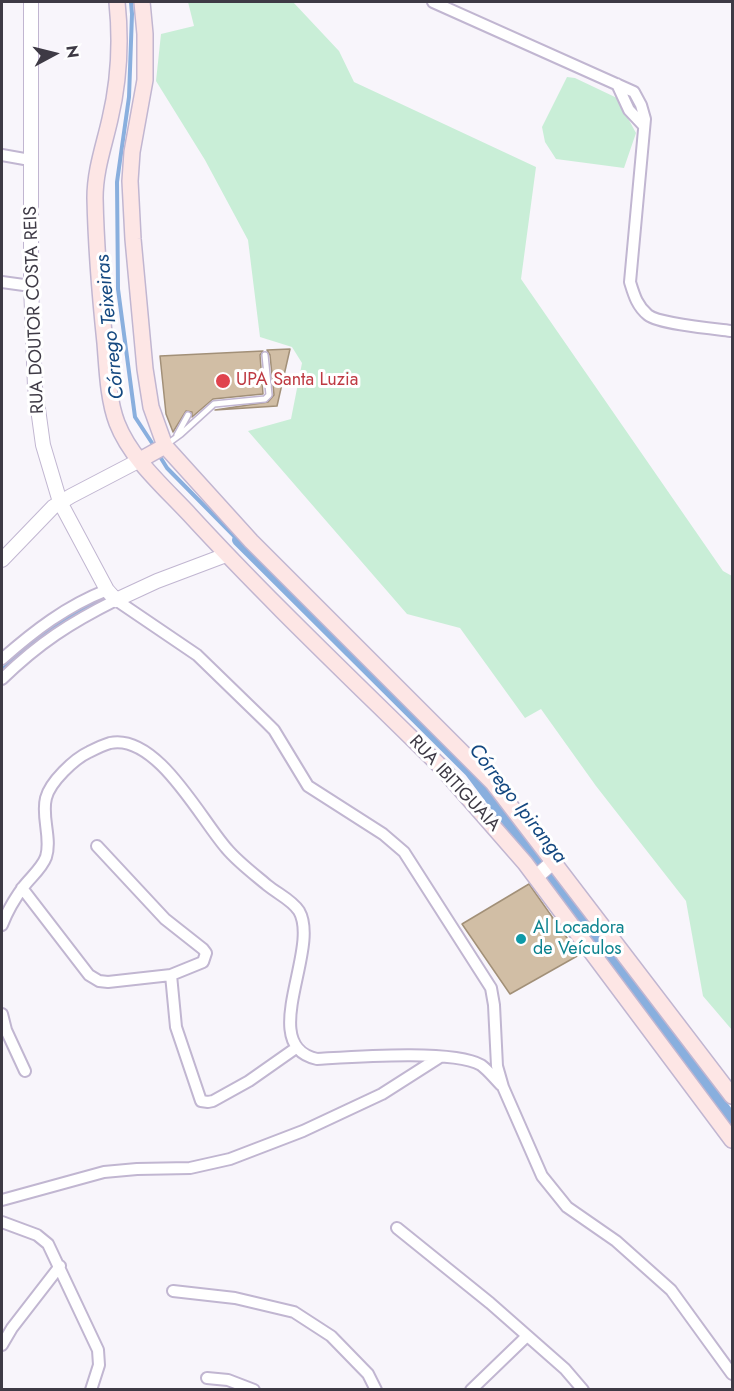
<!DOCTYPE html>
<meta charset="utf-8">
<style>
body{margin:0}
#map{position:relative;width:734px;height:1391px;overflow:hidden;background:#f8f5fb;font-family:Jost,sans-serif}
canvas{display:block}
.frame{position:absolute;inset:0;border:3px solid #3e3a45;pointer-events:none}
.north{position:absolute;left:24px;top:24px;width:60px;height:60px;-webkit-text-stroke:4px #fff;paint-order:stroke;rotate:83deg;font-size:16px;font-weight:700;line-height:24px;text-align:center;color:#3e3a45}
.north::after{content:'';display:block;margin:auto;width:21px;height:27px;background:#3e3a45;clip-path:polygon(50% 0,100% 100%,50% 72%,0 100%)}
</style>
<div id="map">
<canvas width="734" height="1391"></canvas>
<div class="frame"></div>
<div class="north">N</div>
</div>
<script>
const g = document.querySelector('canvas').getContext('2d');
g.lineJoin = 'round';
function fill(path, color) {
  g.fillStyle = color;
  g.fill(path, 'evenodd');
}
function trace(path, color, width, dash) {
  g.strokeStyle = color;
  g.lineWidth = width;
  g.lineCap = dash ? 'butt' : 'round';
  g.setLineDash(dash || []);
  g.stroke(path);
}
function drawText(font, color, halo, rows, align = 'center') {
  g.font = font + ' Jost,sans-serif';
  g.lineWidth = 6;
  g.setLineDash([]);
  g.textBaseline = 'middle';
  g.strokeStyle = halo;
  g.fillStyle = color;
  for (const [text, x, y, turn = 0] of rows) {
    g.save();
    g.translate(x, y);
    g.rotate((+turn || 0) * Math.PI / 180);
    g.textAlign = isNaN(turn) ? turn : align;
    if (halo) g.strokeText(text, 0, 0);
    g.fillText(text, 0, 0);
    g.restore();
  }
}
const green = new Path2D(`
 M188 2H293L339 51 354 82 536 167 521 279 723 571 732 576V1030L703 996 686 901 596 786 541 709 525 718 460 628 407 614 248 431 291 419 302 363 292 347 260 337 248 240 205 160 156 81 161 34 194 26Z
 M567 77 575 78 617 98 636 133 624 168 556 159 545 142 542 127Z`);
const stream = new Path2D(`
 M131 2 132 14 129 97 117 182 118 289 135 417 154 446
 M159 455 167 468 238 540
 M2 670C31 642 64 619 100 599`);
const canal = new Path2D(`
 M238 540 470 771 732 1119`);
const building = new Path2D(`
 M290 349 277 406 215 410 268 402 274 395 270 355 267 350Z
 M263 351 260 355 263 394 213 399 192 417V412L186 411 173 432 166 414 160 356Z
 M529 884 579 955 510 994 462 924Z`);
const service = new Path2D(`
 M177 435 188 415
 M166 445 181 434 214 404 265 399 269 395 265 355`);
const minor = new Path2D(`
 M433 2 634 92 641 105 645 119 630 282C634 295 637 306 648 315 659 324 716 329 732 331
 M617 84 629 110 644 126
 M2 155 30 160
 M2 282 31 286
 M2 659C34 631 66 606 107 590
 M2 679C39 643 70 623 116 600L197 655 266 722 274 730 308 786 383 834 404 852 491 988 494 1005 497 1066 503 1087 542 1176 567 1207 616 1241 671 1290 732 1374
 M22 888 89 975 99 981 108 982 171 975 203 962 206 953 203 949 165 919 97 846
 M2 925C7 912 15 898 24 886 31 877 42 868 46 857 52 838 41 817 46 798 50 782 74 759 89 752 95 749 103 745 110 743 157 733 201 820 227 849 238 862 254 874 267 885 278 894 292 900 299 911 321 949 256 1046 317 1059 352 1057 453 1049 481 1065 488 1070 495 1079 501 1085
 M171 975 176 1027 201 1101 208 1102 213 1101 249 1081 296 1048
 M2 1014 6 1030 25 1071
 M2 1200 104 1172 137 1169 190 1168 230 1159 303 1131 382 1094 440 1057
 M2 1222 37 1235 48 1244 98 1350 99 1365 91 1390
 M397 1228 490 1303 565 1369 583 1390
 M173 1291 235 1298 294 1312 331 1336 368 1374 376 1390
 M2 1345 12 1328 60 1266
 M207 1378 228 1380 254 1390
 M471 1390 527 1336`);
const tertiary = new Path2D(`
 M31 2V286L35 387 43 445 60 502 107 590 116 600 157 581 226 555
 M2 560 53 507 71 496 140 460
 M536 877 553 862`);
const secondary = new Path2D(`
 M117 2C121 40 119 81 110 119 104 146 95 170 95 198 96 246 100 295 105 343 107 367 108 400 117 423 131 459 164 487 190 515 270 602 357 684 442 768L525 863 732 1140
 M142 2 145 34V80L132 152 130 181 133 239 145 369 151 407 165 446 251 541 493 783 732 1096
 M140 460 165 446`);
const markers = [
 [223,381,8,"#e0444e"],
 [521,939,6,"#0f9aa8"]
];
const streetNames = [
 ["RUA DOUTOR COSTA REIS",35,310,-92],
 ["RUA IBITIGUAIA",454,784,47]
];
const healthNames = [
 ["UPA Santa Luzia",236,381]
];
const cultureNames = [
 ["Al Locadora",533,929],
 ["de Veículos",533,950]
];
const waterNames = [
 ["Córrego Teixeiras",111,327,-96],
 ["Córrego Ipiranga",517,804,52]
];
fill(green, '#c9eed7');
trace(stream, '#89afde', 4);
trace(canal, '#89afde', 12);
fill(building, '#d1bea5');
trace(building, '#a29078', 1.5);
trace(service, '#c1b6d1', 8);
trace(minor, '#c1b6d1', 14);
trace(tertiary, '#c1b6d1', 16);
trace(secondary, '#c1b6d1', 18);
trace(service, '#fff', 5);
trace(minor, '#fff', 10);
trace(tertiary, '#fff', 14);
trace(secondary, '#fde6e5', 15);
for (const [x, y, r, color] of markers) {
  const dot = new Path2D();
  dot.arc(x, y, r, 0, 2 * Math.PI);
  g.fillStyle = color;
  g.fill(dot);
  trace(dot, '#fff', 2);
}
drawText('18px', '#3e3a45', '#fff', streetNames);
drawText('18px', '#be3a42', '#fff', healthNames, 'left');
drawText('18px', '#0d838f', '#fff', cultureNames, 'left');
drawText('italic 20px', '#144880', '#fff', waterNames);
</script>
